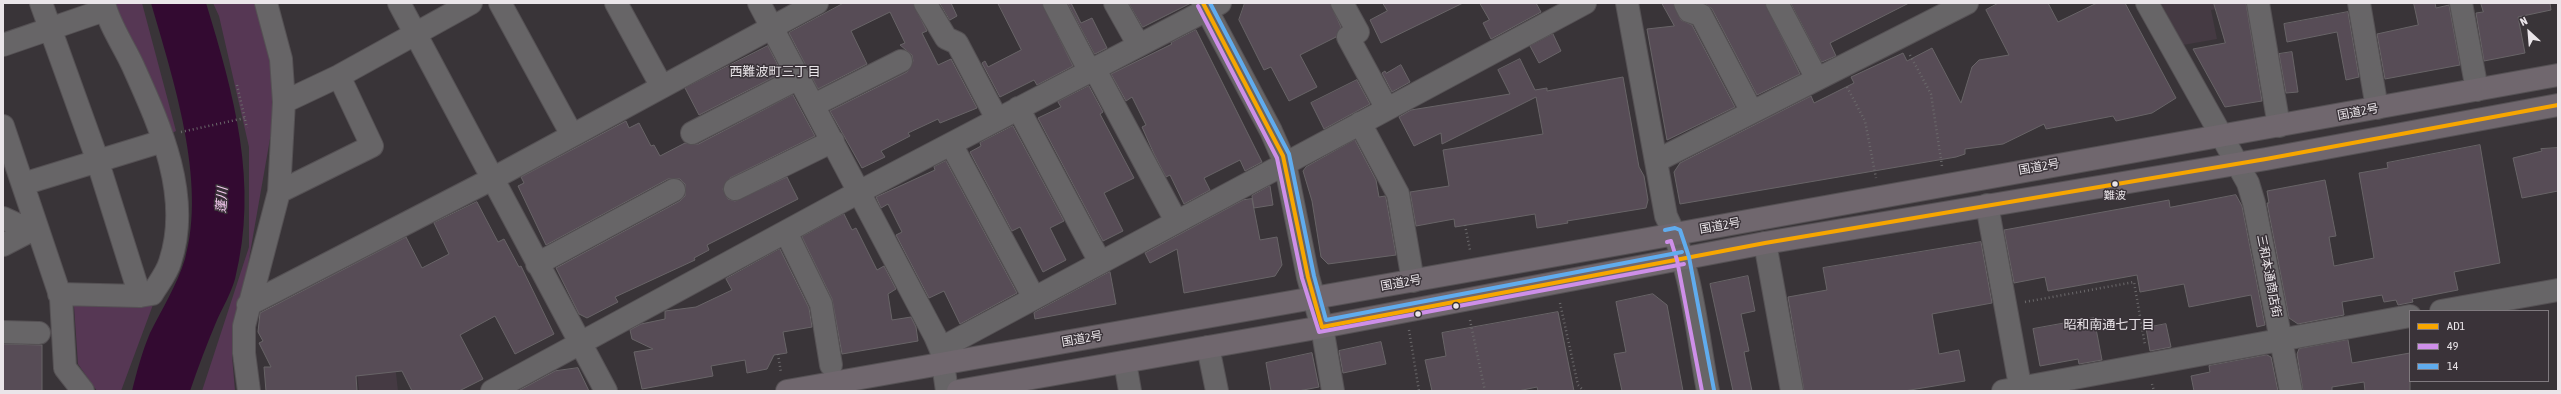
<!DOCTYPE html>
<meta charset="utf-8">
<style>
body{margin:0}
#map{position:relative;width:2561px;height:394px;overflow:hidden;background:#393438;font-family:"Asap Condensed",sans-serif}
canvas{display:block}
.frame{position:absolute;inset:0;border:4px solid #eae5e9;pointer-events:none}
.legend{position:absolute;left:2409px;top:310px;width:140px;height:72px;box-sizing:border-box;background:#3a3339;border:1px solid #807a7f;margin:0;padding:5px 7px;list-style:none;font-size:12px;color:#eae5e9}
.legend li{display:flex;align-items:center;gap:8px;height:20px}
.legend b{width:20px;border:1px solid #807a7f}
.north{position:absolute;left:2509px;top:12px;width:40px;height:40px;-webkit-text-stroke:3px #3a3339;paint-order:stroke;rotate:334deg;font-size:11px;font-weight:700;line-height:16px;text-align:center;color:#eae5e9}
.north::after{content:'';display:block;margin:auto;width:14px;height:18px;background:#eae5e9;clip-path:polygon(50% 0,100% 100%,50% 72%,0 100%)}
</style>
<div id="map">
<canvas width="2561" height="394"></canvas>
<div class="frame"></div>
<ul class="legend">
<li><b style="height:5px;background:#f7a600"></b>AD1</li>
<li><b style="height:5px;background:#ce8fe9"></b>49</li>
<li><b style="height:5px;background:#60acee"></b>14</li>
</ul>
<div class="north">N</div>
</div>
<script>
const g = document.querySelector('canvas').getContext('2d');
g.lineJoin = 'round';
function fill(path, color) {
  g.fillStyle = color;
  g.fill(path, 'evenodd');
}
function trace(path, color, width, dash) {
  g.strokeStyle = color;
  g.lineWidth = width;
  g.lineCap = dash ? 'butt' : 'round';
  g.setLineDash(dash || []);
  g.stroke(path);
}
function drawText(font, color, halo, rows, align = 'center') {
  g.font = font + ' "Asap Condensed","Noto Sans JP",sans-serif';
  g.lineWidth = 3;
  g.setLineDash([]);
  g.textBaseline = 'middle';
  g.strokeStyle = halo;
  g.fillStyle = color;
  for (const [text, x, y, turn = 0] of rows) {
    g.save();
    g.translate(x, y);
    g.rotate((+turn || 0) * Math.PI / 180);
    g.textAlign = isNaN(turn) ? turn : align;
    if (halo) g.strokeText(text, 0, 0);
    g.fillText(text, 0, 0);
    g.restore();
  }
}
const built = new Path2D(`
 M2161 3H2250V4L2211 10 2217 39 2183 45Z
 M393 346 398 391H359L355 350Z`);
const green = new Path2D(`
 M112 3H142L176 131 170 134Z
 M213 3H258L278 93 232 356 235 391H202L249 247V147L219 16Z
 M80 299 154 302 121 391H97L78 364 74 306Z`);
const water = new Path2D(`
 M151 3H206C234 95 259 183 235 279 231 293 223 307 217 320 207 344 198 367 190 391H132C137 371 142 352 150 333 162 309 177 285 185 259 207 181 173 79 151 3Z`);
const building = new Path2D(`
 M844 3H913L927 31 922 33 938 65 951 59 977 108 940 123 938 119 908 133 910 136 881 151 885 157 862 168 830 111 907 72 913 61 912 55 900 45 905 43 890 12 851 31 867 64 818 89 789 33Z
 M940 3H951L957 16 950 20Z
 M998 3H1042L1073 66 1037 85 1034 80 1000 97 982 63 985 61 988 67 1021 50Z
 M1068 3H1071L1081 23 1092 18 1107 48 1095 54Z
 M1129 3H1191L1143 27Z
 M1245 3H1330L1341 27 1336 37 1300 55 1317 87 1289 101 1271 67 1264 70 1239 20Z
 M1383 3H1463L1381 43 1370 20 1387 11Z
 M1480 3H1536L1541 12 1491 39 1483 23 1489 20Z
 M1662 3H1673L1681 20 1692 25 1735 107 1667 140 1647 29 1674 26Z
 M1705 3H1765L1800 74 1757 95 1712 9Z
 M1791 3H1909L1830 43 1836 56 1822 62Z
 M1999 3H2048L2058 22 2097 3H2125L2176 98 2152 113 2116 121 2113 116 2046 129 2044 124 2003 144 1965 149V154L1956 157 1680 204 1674 172 1680 163 1811 96 1814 103 1854 83 1851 77 1903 53 1907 61 1932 48 1961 103 1972 67 1979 60 2009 55 1986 10Z
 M2214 3H2246L2262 101 2225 107 2193 49 2225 43Z
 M2414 3H2435L2436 8 2449 5 2460 65 2385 79 2377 34 2418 25Z
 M2481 3H2550L2551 10 2518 17 2525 53 2484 61 2476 13 2483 12Z
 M2348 12 2359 77 2346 80 2337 32 2287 42 2284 24Z
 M1196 30 1262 162 1245 171 1240 160 1204 178 1210 190 1184 204 1170 175 1166 177 1154 154 1142 127 1146 125 1132 97 1126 101 1111 74 1172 44 1171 43Z
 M1553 34 1561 51 1539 63 1530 46Z
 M768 46 782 73 699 115 685 88Z
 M2292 52 2298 92 2286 93 2279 54Z
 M1520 59 1535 90 1547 88V91L1623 77 1639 167 1644 176 1648 200 1646 208 1567 221 1568 223 1537 228 1535 214 1455 227 1454 219 1416 226 1410 192 1449 186 1443 150 1543 134 1536 97 1442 144 1441 133 1414 146 1399 117 1411 110 1510 94 1498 70Z
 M1401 65 1410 82 1392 92 1382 73 1385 71 1386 73Z
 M1357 80 1370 104 1324 129 1311 103Z
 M1089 86 1103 112 1100 114 1134 178 1104 193 1123 231 1103 241 1038 118 1061 107 1058 102Z
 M793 95 815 136 730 178 723 189 728 199 735 201 787 177 798 199 707 245 709 250 694 258 695 260 615 297 618 302 587 318 579 314 556 268 680 201 685 196V184L680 179H668L546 245 518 186 524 183 521 177 626 121 629 128 639 123 651 146 654 145 660 156 685 143 698 144Z
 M1013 126 1064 221 1050 228 1066 260 1043 272 1020 227 1012 231 970 152 981 146 980 143Z
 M1355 140 1376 180 1379 197 1385 196 1386 198 1396 255 1328 264 1321 257 1312 201 1303 171 1306 167Z
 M2480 145 2500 263 2454 272 2458 290 2412 299 2413 302 2398 305 2396 300 2384 302 2382 295 2342 302 2344 315 2298 324 2289 318 2267 203H2269L2267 191 2325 180 2336 236 2329 237 2334 266 2374 258 2359 173 2388 168 2387 163Z
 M2558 148V191L2522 198 2513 158 2542 151 2541 149Z
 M946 161 1017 293 960 324 944 291 929 298 896 235 902 232 888 204 881 208 876 197 935 170 934 167Z
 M1270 186 1273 205 1254 208 1252 196Z
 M2236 195 2242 206 2265 325 2257 327 2251 295 2189 307 2184 284 2140 292 2137 275 2048 291 2045 277 2014 283 2004 230 2169 200 2170 207Z
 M1252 199 1260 240 1277 237 1282 265 1275 276 1184 293 1177 249 1150 263 1145 253 1243 200Z
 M477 202 498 242 504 239 519 267 521 266 554 334 515 354 495 316 460 335 483 379 459 391H412L402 371 356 376 357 391H266L264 367H271L259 343 263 341 258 332 260 313 406 237 422 268 449 254 434 223Z
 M844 214 852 230 856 228 877 270 884 266 896 289 888 294 892 320 911 317 916 327 918 341 842 354 832 299 802 237Z
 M1981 242 1992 303 1932 314 1939 354 1959 350 1965 381 1904 391H1804L1788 297 1827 290 1823 268Z
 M780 249 809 308 812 327 783 332 787 353 774 355 767 369 747 373 745 360 711 366 713 376 642 389 634 352 653 349 632 339 630 330 641 324 665 319V311L696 307 732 290 726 279Z
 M1110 272 1116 304 1035 319 1034 313Z
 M1748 276 1755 311 1741 314 1749 351 1744 352 1752 391H1733L1710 284Z
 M1653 294 1667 305 1683 391H1622L1614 354 1626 352 1616 302Z
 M1558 312 1574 391H1538L1537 387 1518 391H1432L1425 360 1446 356 1442 333Z
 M2094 318 2102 360 2079 364 2078 359 2040 366 2033 329Z
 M2166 324 2171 347 2150 351 2146 328Z
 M2348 340 2352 363 2410 353V391H2365L2364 382 2332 387V391H2303L2297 354 2299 349Z
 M1381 342 1386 364 1343 373 1339 351Z
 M3 344 42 345V391H3Z
 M1312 353 1319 387 1298 391H1271L1266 363Z
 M2267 355 2271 357 2278 391H2194L2191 376 2210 372 2209 366Z
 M578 368 589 391H518L555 371Z`);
const path = new Path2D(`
 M1910 55 1931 94 1942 166
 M237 85 247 128
 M1847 87 1865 121 1876 178
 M181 132 245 118
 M1465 225 1470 250
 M2025 302 2134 282 2145 345
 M1560 303 1578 385 1584 391
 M1470 320 1485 391
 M1409 330 1419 391
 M778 354 781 373
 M2152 384 2154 391`);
const minor = new Path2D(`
 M41 3 95 153 140 296
 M399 3 606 391
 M500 3 572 135
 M616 3 662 87
 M759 3 935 336 941 350 947 391
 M925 3 946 38 957 43 997 119
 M1054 3 1089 70
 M1115 3 1138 44
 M1203 3 1271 131 1285 163 1308 277 1322 327 1333 391
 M1342 3 1358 32 1348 37 1387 109
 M1627 3 1666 216C1692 267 1697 334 1708 391
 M1685 3 1689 11 1701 15 1752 112
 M1777 3 1817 79
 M2147 3 2248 183 2254 203 2291 391
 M2258 3 2279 126
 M2359 3 2377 108
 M2461 3 2477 90
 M3 45 96 13
 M1094 68 1176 221
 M284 102 339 76 471 3
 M814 105 901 61
 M1018 108 1100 262
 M1360 123 1398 194 1413 281
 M3 126 61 298 65 368 83 391
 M692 133 799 78
 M951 144 1034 298
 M1656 161 1967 3
 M23 184 163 141
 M735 189 833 141
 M279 192 372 146 339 76
 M1987 205 2021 391
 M3 218 38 234
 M786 232 821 304 831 365
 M1765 243 1792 391
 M3 245 30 231
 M537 264 674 190
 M59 294 140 296 152 294C158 284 167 273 170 262 192 196 160 126 133 66 124 46 109 25 104 3
 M248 305 492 179 817 3
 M2441 311 2558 290
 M3 332 39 333
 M1208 347 1217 391
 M941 350 947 345 1585 3
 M1125 362 1130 391
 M249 391 244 353V326L279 192 284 102 281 59 266 3
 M492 391 859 192 1220 3
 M2003 391 2410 316`);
const highway = new Path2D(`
 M787 391 1642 240 2558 75
 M958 391 1322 327 1765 243 2266 159 2558 105`);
const bus1 = new Path2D(`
 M1203 3 1283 156 1308 277 1322 327 1765 243 2266 159 2558 105`);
const bus2 = new Path2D(`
 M1198 6 1277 158 1302 278 1319 332 1684 264
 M1667 242 1671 241 1677 260 1702 391`);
const bus3 = new Path2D(`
 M1210 3 1289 154 1314 276 1326 320 1682 252
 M1665 230 1675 228 1680 230 1689 257 1714 390`);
const markers = [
 [2115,184,3.5,"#eae5e9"],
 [1456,306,3.5,"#eae5e9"],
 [1418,314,3.5,"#eae5e9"]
];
const busNames = [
 ["難波",2115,196]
];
const streetNames = [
 ["国道2号",2358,112,-11],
 ["国道2号",2039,167,-10],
 ["国道2号",1720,226,-10],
 ["三和本通商店街",2269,276,79],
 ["国道2号",1401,283,-10],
 ["国道2号",1082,339,-10]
];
const neighbourhoodNames = [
 ["西難波町三丁目",775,72],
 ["昭和南通七丁目",2109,325]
];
const waterNames = [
 ["蓬川",222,200,-86]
];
fill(built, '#453a43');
fill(green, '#563754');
fill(water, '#330a31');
fill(building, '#574c56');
trace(building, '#686467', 1);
trace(minor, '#555154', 24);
trace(highway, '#555154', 24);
trace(path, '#6b696b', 2.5, [1, 3]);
trace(minor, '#676567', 22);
trace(highway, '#70676e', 22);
trace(bus1, '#f7a600', 4);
trace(bus2, '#ce8fe9', 4);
trace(bus3, '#60acee', 4);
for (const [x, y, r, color] of markers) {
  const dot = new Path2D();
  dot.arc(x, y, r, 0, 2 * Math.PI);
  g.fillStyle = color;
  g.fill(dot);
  trace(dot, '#3a3339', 1.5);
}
drawText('11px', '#eae5e9', '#3a3339', busNames);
drawText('12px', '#eae5e9', '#3a3339', streetNames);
drawText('13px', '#eae5e9', '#3a3339', neighbourhoodNames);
drawText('italic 13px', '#f9ccf3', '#3a3339', waterNames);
</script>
